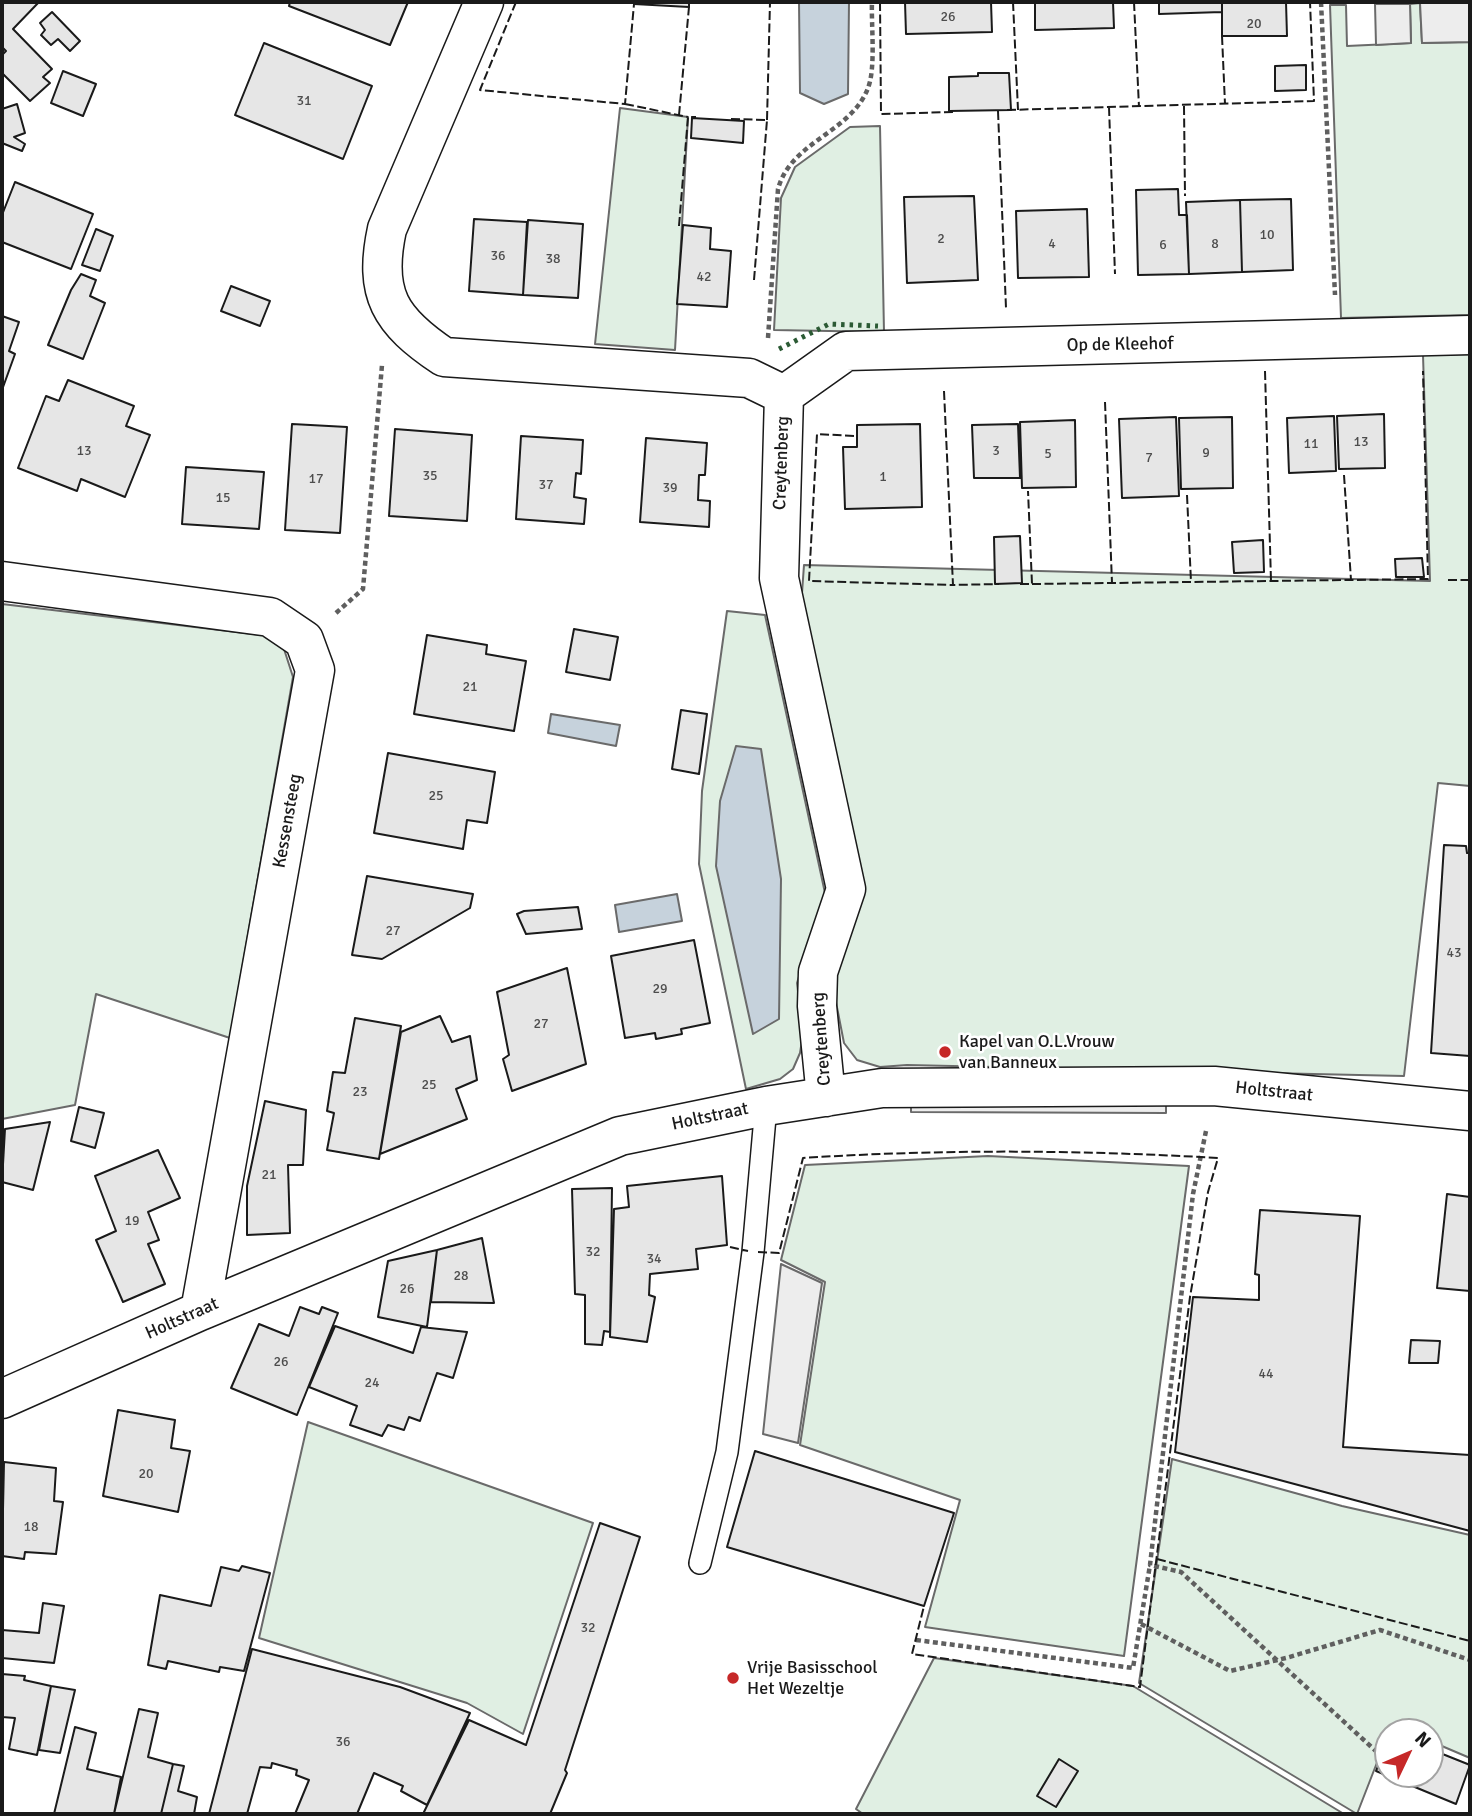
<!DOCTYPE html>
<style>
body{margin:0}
#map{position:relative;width:1472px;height:1816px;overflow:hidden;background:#fff;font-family:Signika,sans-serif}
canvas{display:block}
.frame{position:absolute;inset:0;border:4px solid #1a1a1a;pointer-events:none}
.north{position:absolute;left:1374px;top:1718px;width:70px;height:70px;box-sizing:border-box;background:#fff;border:2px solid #a3a3a3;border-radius:50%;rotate:46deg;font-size:19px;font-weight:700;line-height:28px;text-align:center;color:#1a1a1a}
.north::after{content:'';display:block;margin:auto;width:24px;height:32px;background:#c62828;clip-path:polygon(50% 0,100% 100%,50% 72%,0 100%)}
</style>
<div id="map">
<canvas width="1472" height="1816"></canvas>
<div class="frame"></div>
<div class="north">N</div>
</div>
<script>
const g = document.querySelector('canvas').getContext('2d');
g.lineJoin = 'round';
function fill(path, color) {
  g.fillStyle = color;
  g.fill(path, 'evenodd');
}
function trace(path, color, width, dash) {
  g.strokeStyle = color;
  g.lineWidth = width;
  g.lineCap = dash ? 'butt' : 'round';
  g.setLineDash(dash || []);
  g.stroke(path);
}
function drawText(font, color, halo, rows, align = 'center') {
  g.font = font + ' Signika,sans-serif';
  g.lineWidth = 5;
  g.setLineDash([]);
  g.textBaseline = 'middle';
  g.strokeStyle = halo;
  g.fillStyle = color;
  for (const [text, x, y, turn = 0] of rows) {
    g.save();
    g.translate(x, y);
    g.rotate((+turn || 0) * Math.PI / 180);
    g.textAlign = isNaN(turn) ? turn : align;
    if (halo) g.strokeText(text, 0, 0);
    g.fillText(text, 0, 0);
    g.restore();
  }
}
const green = new Path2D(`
 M1420 3 1422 43 1470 42V315L1341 318 1330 5H1346L1347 46 1411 43 1410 4Z
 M620 108 688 117 675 350 595 344Z
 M880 126 884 332 774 330 781 198 795 167 850 127Z
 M1470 354V786L1438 783 1404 1076 907 1065 880 1067 857 1060 844 1043 833 987 859 894 801 607 804 565 1430 581 1423 355Z
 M2 604 270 636 284 649 293 677 230 1038 96 994 75 1105 2 1119Z
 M727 611 765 615 825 893 797 983 803 1034 800 1053 793 1069 780 1079 746 1089 699 864 702 791Z
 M988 1156 1189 1166 1124 1656 925 1627 960 1500 800 1445 825 1282 781 1260 805 1165Z
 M308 1422 593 1523 523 1734 467 1703 259 1638Z
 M1172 1459 1342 1506 1470 1535V1758L1430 1741V1732H1410L1392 1724 1357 1814 1139 1683Z
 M934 1658 1133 1686 1344 1814H863L856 1809Z`);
const parking = new Path2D(`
 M1470 2V42L1422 43 1420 3Z
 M1375 4H1410L1411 43 1376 45Z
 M911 1093H1166V1113L911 1112Z
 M781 1264 822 1283 798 1443 763 1434Z`);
const water = new Path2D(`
 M799 2H849L848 94 824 104 800 93Z
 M551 714 620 725 616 746 548 733Z
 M736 746 761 749 781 879 779 1019 753 1034 716 866 720 801Z
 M677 894 682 921 619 932 615 905Z`);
const building = new Path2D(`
 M2 2H39L13 29 52 69 43 77 50 83 30 101 2 73V55L6 51 2 47Z
 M290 2H408L390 45 289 6Z
 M634 2H689V7L634 4Z
 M905 2H991L992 32 906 34Z
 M1035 2H1113L1114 28 1035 30Z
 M1159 2H1222V12L1159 14Z
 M1222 2H1286L1287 36H1222Z
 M52 12 80 41 70 51 58 39 51 45 41 35 45 30 40 23Z
 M264 43 372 86 343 159 235 115Z
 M1306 65V90L1275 91V66Z
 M63 71 96 84 83 116 51 103Z
 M978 73H1009L1011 110 949 111V77L978 76Z
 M17 104 25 133 14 137 25 144 22 151 2 143V109Z
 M692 118 744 121 743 143 691 138Z
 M15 182 93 214 71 269 2 242V215Z
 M1178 189 1179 215H1187L1189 274 1138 275 1136 190Z
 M974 196 978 280 907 283 904 197Z
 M1291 199 1293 270 1242 272 1240 200Z
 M1240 200 1242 272 1189 274 1186 202Z
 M1087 209 1089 277 1018 278 1016 211Z
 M474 219 527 222 523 295 469 291Z
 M528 220 583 224 578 298 523 295Z
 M683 225 711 228 710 249 731 251 727 307 677 304Z
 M96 229 113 236 100 271 82 265Z
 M81 274 96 280 90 296 105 303 83 359 48 345 71 290Z
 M231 286 270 301 260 326 221 311Z
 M2 316 19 322 9 351 15 354 2 390Z
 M68 380 134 406 126 426 150 435 125 497 81 479 77 491 18 468 46 396 59 401Z
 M1384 414 1385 468 1339 469 1337 416Z
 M1334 416 1336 471 1289 473 1287 418Z
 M1176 417 1179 496 1122 498 1119 419Z
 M1232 417 1233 488 1181 489 1179 418Z
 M1075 420 1076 487 1022 488 1020 422Z
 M292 424 347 427 340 533 285 530Z
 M920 424 922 507 845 509 843 447H857V425Z
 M1018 424 1020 478H974L972 425Z
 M395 429 472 435 467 521 389 516Z
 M521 436 583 440 581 474 576 473 574 497 586 499 584 524 516 519Z
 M646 438 707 443 705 475H699L698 500 710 501 709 527 640 522Z
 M186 467 264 472 259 529 182 524Z
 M1020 536 1022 583 995 584 994 537Z
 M1263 540 1264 572 1234 573 1232 542Z
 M1422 558 1424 577H1396L1395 559Z
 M574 629 618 637 610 680 566 672Z
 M427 635 487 645 486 654 526 661 514 731 414 714Z
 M681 710 707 714 699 774 672 769Z
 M388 753 495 772 487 823 467 820 463 849 374 833Z
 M1444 845 1466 846 1467 853H1470V1056L1431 1053Z
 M367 876 473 894 470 908 382 959 352 955Z
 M578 907 582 929 526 934 517 914 524 911Z
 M694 940 710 1023 681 1029 682 1034 656 1039 655 1033 625 1038 611 956Z
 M567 968 586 1064 512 1091 503 1059 509 1055 497 992Z
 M440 1016 452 1042 470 1036 477 1080 456 1089 467 1119 380 1154 401 1032Z
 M355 1018 401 1026 379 1159 327 1150 334 1113 327 1111 333 1072 345 1073Z
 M265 1101 306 1110 303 1165H288L290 1233 247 1235V1186Z
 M79 1107 104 1113 95 1148 71 1141Z
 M50 1122 33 1190 2 1182 5 1129Z
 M158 1150 180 1198 148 1212 159 1240 148 1244 165 1284 123 1302 96 1240 116 1231 95 1176Z
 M722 1176 727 1245 696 1249 698 1269 650 1274 649 1295 655 1297 647 1342 610 1337 614 1209 629 1207 627 1186Z
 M612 1188 610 1332 604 1331 602 1345 585 1344V1295L575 1294 572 1189Z
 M1447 1194 1470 1197V1291L1437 1288Z
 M1260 1210 1360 1216 1343 1447 1470 1455V1531L1175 1452 1193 1297 1259 1300V1275L1255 1274Z
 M482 1238 494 1303 431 1302 437 1250Z
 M437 1250 427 1327 378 1317 388 1261Z
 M300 1307 319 1314 322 1307 338 1313 297 1415 231 1388 259 1324 289 1336Z
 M335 1326 413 1353 421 1327 467 1332 453 1378 437 1373 420 1421 409 1417 404 1430 388 1425 382 1436 350 1425 357 1406 309 1387Z
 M1411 1340 1440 1341 1438 1363H1409Z
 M118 1410 175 1420 171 1448 190 1451 178 1512 103 1496Z
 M755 1451 954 1513 924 1606 727 1547Z
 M4 1462 56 1468 54 1501 63 1502 56 1554 25 1552 24 1559 2 1556Z
 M600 1523 640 1537 565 1770 567 1773 550 1814H423L469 1720 526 1745Z
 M242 1566 270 1573 244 1671 220 1667 219 1672 168 1661 166 1669 148 1665 160 1595 211 1606 221 1567 239 1571Z
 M43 1603 64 1606 54 1663 2 1658V1630L39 1633Z
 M252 1649 400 1687 470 1713 427 1805 401 1791 403 1786 374 1773 357 1814H295L309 1780 296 1775 297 1770 272 1763 271 1768 260 1767 247 1814H209Z
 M2 1674 25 1676 24 1680 51 1686 37 1755 9 1749 15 1718 2 1717Z
 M51 1686 75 1690 60 1753 39 1750Z
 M139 1709 158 1713 148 1757 173 1764 161 1814H114Z
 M75 1727 96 1733 87 1769 121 1777 114 1814H54Z
 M1388 1742V1774H1430V1749L1470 1765 1456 1804 1376 1771Z
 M1059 1759 1078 1771 1056 1807 1037 1796Z
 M173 1764 184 1766 178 1791 197 1797 194 1814H161Z`);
const path = new Path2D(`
 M1321 2 1335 295
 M768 338 778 189C791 141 851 133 868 88 876 68 871 24 872 2
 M336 613 363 589 382 365
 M1206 1131 1193 1194 1150 1565 1181 1572 1378 1753
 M1141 1624 1230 1671 1286 1658 1380 1630 1470 1660
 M916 1640 1133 1668 1150 1565`);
const service = new Path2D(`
 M700 1563 727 1452 753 1252 766 1106`);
const minor = new Path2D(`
 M484 2 387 229C373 294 390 321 444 357L749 378 784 395
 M784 395 779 578 846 889 818 972 817 1006 826 1097
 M784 395 846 351 1470 335
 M2 581 270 617 304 640 315 670 200 1311
 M2 1399 200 1311 620 1136 766 1106 882 1088 1214 1086 1470 1111`);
const hedge = new Path2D(`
 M779 349 829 324 878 326`);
const fence = new Path2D(`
 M516 2 480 90 625 104 634 4
 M880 2 881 114 954 112
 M1013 2 1018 110
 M1134 2 1139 107
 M1222 36 1225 104
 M625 104 688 117
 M1184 106 1185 196
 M1109 107 1115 274
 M1007 110 1314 101 1310 2
 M998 111 1006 308
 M679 115 689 7
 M731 119 767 120 754 280
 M767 120 770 2
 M679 226 688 117H696
 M1265 371 1271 581
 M944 391 953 585 999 584
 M1105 402 1112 583
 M854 436 817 434 809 581 953 585
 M1344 475 1351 580
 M1187 495 1191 582
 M1448 580H1470
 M1020 584H1032L1028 491
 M1032 584 1428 579 1423 371
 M730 1247 748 1251
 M758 1252 779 1253 803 1158C942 1149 1079 1150 1218 1158L1208 1192 1190 1297 1140 1687 912 1654 924 1606
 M1157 1559 1470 1641`);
const markers = [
 [945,1052,7,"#c62828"],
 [733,1678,7,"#c62828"]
];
const numberNames = [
 ["26",948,17],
 ["20",1254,24],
 ["31",304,101],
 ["10",1267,235],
 ["2",941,239],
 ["4",1052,244],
 ["8",1215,244],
 ["6",1163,245],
 ["36",498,256],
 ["38",553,259],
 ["42",704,277],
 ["13",1361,442],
 ["11",1311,444],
 ["13",84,451],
 ["3",996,451],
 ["9",1206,453],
 ["5",1048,454],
 ["7",1149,458],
 ["35",430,476],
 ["1",883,477],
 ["17",316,479],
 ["37",546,485],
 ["39",670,488],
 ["15",223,498],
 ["21",470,687],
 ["25",436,796],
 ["27",393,931],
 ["43",1454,953],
 ["29",660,989],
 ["27",541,1024],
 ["25",429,1085],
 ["23",360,1092],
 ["21",269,1175],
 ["19",132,1221],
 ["32",593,1252],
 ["34",654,1259],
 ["28",461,1276],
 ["26",407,1289],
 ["26",281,1362],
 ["44",1266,1374],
 ["24",372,1383],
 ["20",146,1474],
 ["18",31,1527],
 ["32",588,1628],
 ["36",343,1742]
];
const streetNames = [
 ["Op de Kleehof",1120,345,-1],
 ["Creytenberg",782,463,-88],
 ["Kessensteeg",288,821,-80],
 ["Creytenberg",822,1039,-94],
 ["Holtstraat",1274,1092,6],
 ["Holtstraat",710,1117,-12],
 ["Holtstraat",182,1319,-24]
];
const poiNames = [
 ["Kapel van O.L.Vrouw",959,1042],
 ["van Banneux",959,1063],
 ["Vrije Basisschool",747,1668],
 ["Het Wezeltje",747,1689]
];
fill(green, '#e0efe3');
trace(green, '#6a6a6a', 2);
fill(parking, '#ededed');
trace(parking, '#6a6a6a', 2);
fill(water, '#c6d2dc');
trace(water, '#6a6a6a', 2);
fill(building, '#e6e6e6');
trace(building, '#1a1a1a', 2);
trace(service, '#1a1a1a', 24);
trace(minor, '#1a1a1a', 41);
trace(path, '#5f5f5f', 4.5, [5, 3.5]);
trace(service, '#fff', 21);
trace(minor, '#fff', 38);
trace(hedge, '#2b5a34', 5, [3.5, 5]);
trace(fence, '#1a1a1a', 2, [9, 3.5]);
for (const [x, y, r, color] of markers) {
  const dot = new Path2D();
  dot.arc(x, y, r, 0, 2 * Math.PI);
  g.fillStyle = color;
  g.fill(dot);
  trace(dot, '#fff', 2.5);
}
drawText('14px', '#4d4d4d', null, numberNames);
drawText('18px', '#1a1a1a', '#fff', streetNames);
drawText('18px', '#1a1a1a', '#fff', poiNames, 'left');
</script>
